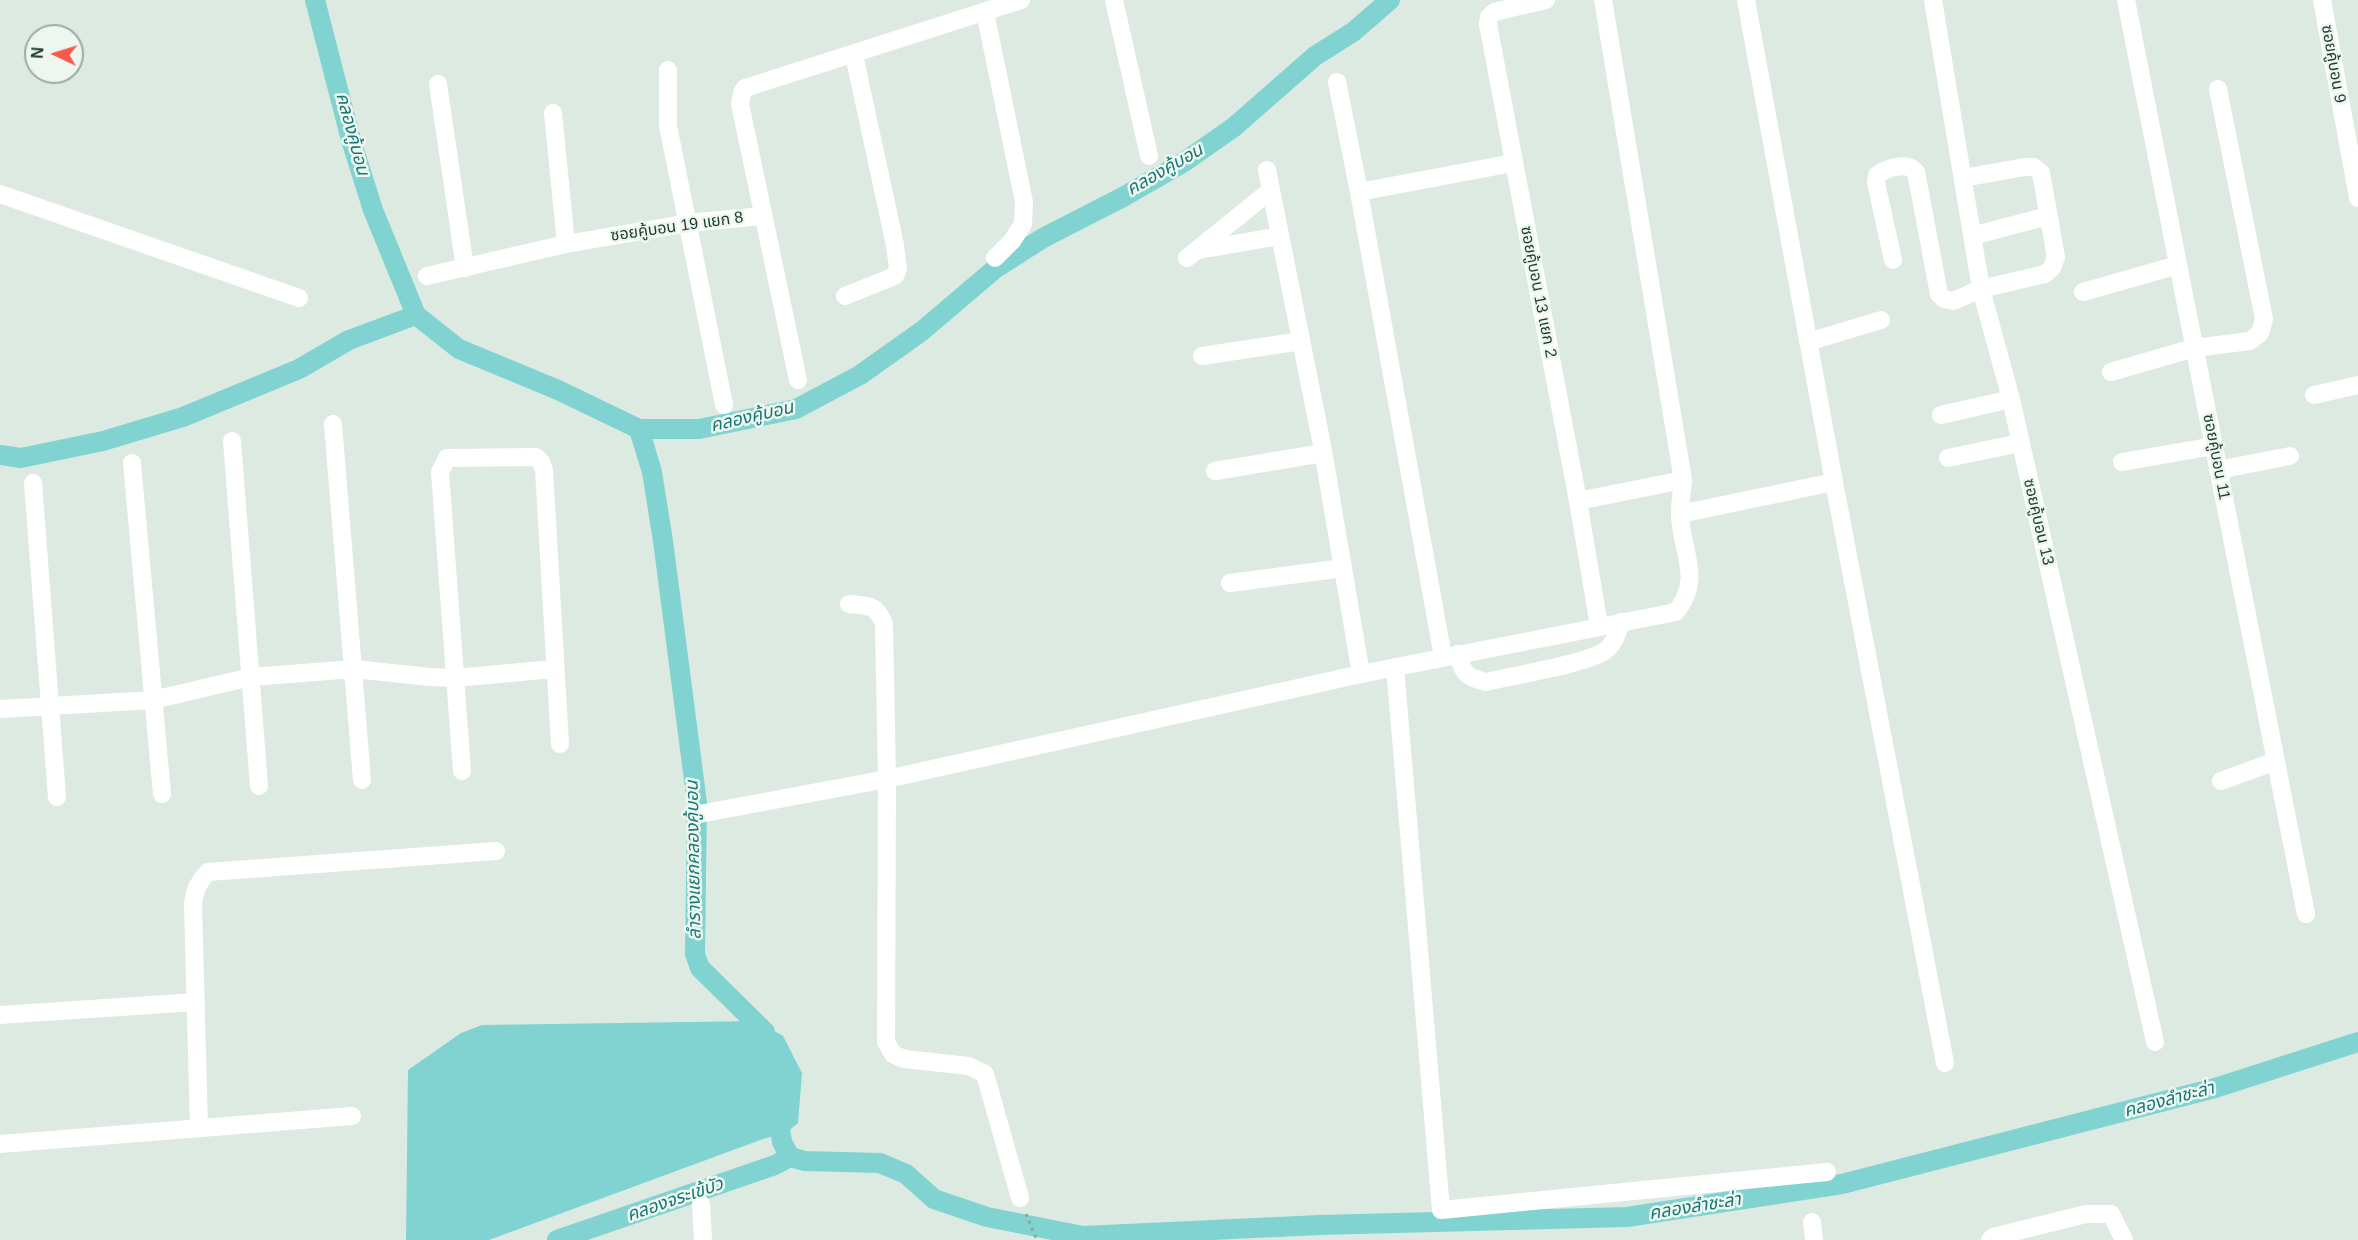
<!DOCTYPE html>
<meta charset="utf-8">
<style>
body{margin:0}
#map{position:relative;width:2358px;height:1240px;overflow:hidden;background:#ddeae2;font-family:Helvetica,sans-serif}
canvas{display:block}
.north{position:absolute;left:24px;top:24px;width:60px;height:60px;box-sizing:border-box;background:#edf7f0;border:2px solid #9aaba2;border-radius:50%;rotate:274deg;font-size:16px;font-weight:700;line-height:24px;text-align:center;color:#1e3a2e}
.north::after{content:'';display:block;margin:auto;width:21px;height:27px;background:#f8594c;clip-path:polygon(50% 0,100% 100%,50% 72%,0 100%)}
</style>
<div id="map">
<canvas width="2358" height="1240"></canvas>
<div class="north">N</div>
</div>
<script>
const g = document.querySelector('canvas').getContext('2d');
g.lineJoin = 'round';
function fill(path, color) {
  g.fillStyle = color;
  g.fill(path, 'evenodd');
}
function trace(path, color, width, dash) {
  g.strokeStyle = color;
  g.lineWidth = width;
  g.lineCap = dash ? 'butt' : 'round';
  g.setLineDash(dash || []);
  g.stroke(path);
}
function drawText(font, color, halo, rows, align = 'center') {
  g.font = font + ' Helvetica,"Noto Sans Thai",sans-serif';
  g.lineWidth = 5;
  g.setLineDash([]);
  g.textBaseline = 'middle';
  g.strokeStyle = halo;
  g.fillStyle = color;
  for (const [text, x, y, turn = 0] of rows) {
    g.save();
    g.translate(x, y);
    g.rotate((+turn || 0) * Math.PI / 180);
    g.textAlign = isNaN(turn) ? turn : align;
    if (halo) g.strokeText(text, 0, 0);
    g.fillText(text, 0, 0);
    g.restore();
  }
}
const water = new Path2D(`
 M757 1021 783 1036 802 1073 798 1123 786 1133 763 1139 489 1240H406L408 1070 461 1033 482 1025Z`);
const canal = new Path2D(`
 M315 0 351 140 373 210 416 315 459 349 558 390 639 429H699L796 409 860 375 922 331 996 268 1043 238 1123 197 1184 162 1234 127 1315 56 1353 32 1390 0
 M639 429 652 472 663 541 697 803 695 954 700 968 765 1032 767 1043
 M0 455 21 458 103 441 183 417 299 369 349 340 416 315
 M777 1108 782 1142 790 1157
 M790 1157 805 1161 880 1163 906 1174 934 1199 987 1217 1083 1236 1320 1225 1627 1217 1842 1184 2215 1088 2358 1042
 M557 1240 775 1165 790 1157`);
const path = new Path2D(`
 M1026 1214 1037 1240`);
const minor = new Path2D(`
 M1114 0 1149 156
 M1546 0 1494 12 1489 17 1488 24 1578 501 1599 626
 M1746 0 1834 482 1945 1063
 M1933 0 1981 289 2011 399 2155 1042
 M2126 0 2306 914
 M2322 0 2358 198
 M985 12 1024 202 1023 224 1012 241 995 258
 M668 70V126L724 405
 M1337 82 1359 192 1443 657
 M438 84 465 268
 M553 113 566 244
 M1267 170 1322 445 1361 674
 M1359 192 1513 163
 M0 194 299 298
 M1972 236 2048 216
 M1199 250 1280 236
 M1187 258 1271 190
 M1893 260 1876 183 1877 175C1887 168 1907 161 1916 172L1939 294 1944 299 1953 301 1981 289 2045 274 2052 268 2056 257 2041 173 2034 167H2025L1963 178
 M427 276 566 244 689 223 762 216
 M2083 292 2178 265
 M845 296 895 276 898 269 895 245 854 55
 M1808 342 1881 320
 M1202 356 1301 341
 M2111 372 2194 348 2250 341 2260 333 2264 319 2218 89
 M798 380 740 104 742 93 745 88 1021 0
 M2314 395 2358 385
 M1941 415 2011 399
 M333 424 362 780
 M232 441 259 786
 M1948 458 2020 443
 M2122 462 2214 446
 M132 463 162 794
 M2218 470 2290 456
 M1215 471 1323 453
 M33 483 57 797
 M1578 501 1683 480
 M1680 514 1834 482
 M1230 583 1343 568
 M849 604C869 606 876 604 884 624L887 779 886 1042 893 1054 904 1059 969 1066 985 1074 1020 1198
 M1458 654C1463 674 1466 677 1486 682 1510 676 1591 663 1606 650 1615 643 1617 633 1621 622
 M1395 667 1441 1210 1827 1172
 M0 709 153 700 251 677 354 669 430 677 455 678 554 669
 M462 771 440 472 447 458 536 457 541 462 544 470 560 744
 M2221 781 2276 761
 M699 814 887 779 1361 674 1676 612C1704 577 1680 551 1680 513 1680 502 1682 491 1683 480L1603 0
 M0 1015 196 1002
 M199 1128 193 905C194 891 198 883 208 872L496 851
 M0 1144 352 1116
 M701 1204 703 1240
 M1812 1222 1814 1240
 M1990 1240 1993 1237 2086 1214H2111L2124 1240`);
const streetNames = [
 ["ซอยคู้บอน 9",2333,64,80],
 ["ซอยคู้บอน 19 แยก 8",677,227,-8],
 ["ซอยคู้บอน 13 แยก 2",1538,292,79],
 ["ซอยคู้บอน 11",2216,457,79],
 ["ซอยคู้บอน 13",2038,522,77]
];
const waterNames = [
 ["คลองคู้บอน",352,134,75],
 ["คลองคู้บอน",1165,170,-30],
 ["คลองคู้บอน",752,417,-13],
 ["ลำรางแยกคลองคู้บอน",694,860,-91],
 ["คลองลำชะล่า",2169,1100,-15],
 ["คลองจระเข้บัว",675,1200,-19],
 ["คลองลำชะล่า",1695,1207,-9]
];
fill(water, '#81d3d1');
trace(canal, '#81d3d1', 20);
trace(path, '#7caf96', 3, [3, 4.5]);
trace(minor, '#fff', 18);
drawText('16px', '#1e3a2e', '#edf7f0', streetNames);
drawText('italic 18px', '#167777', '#edf7f0', waterNames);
</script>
